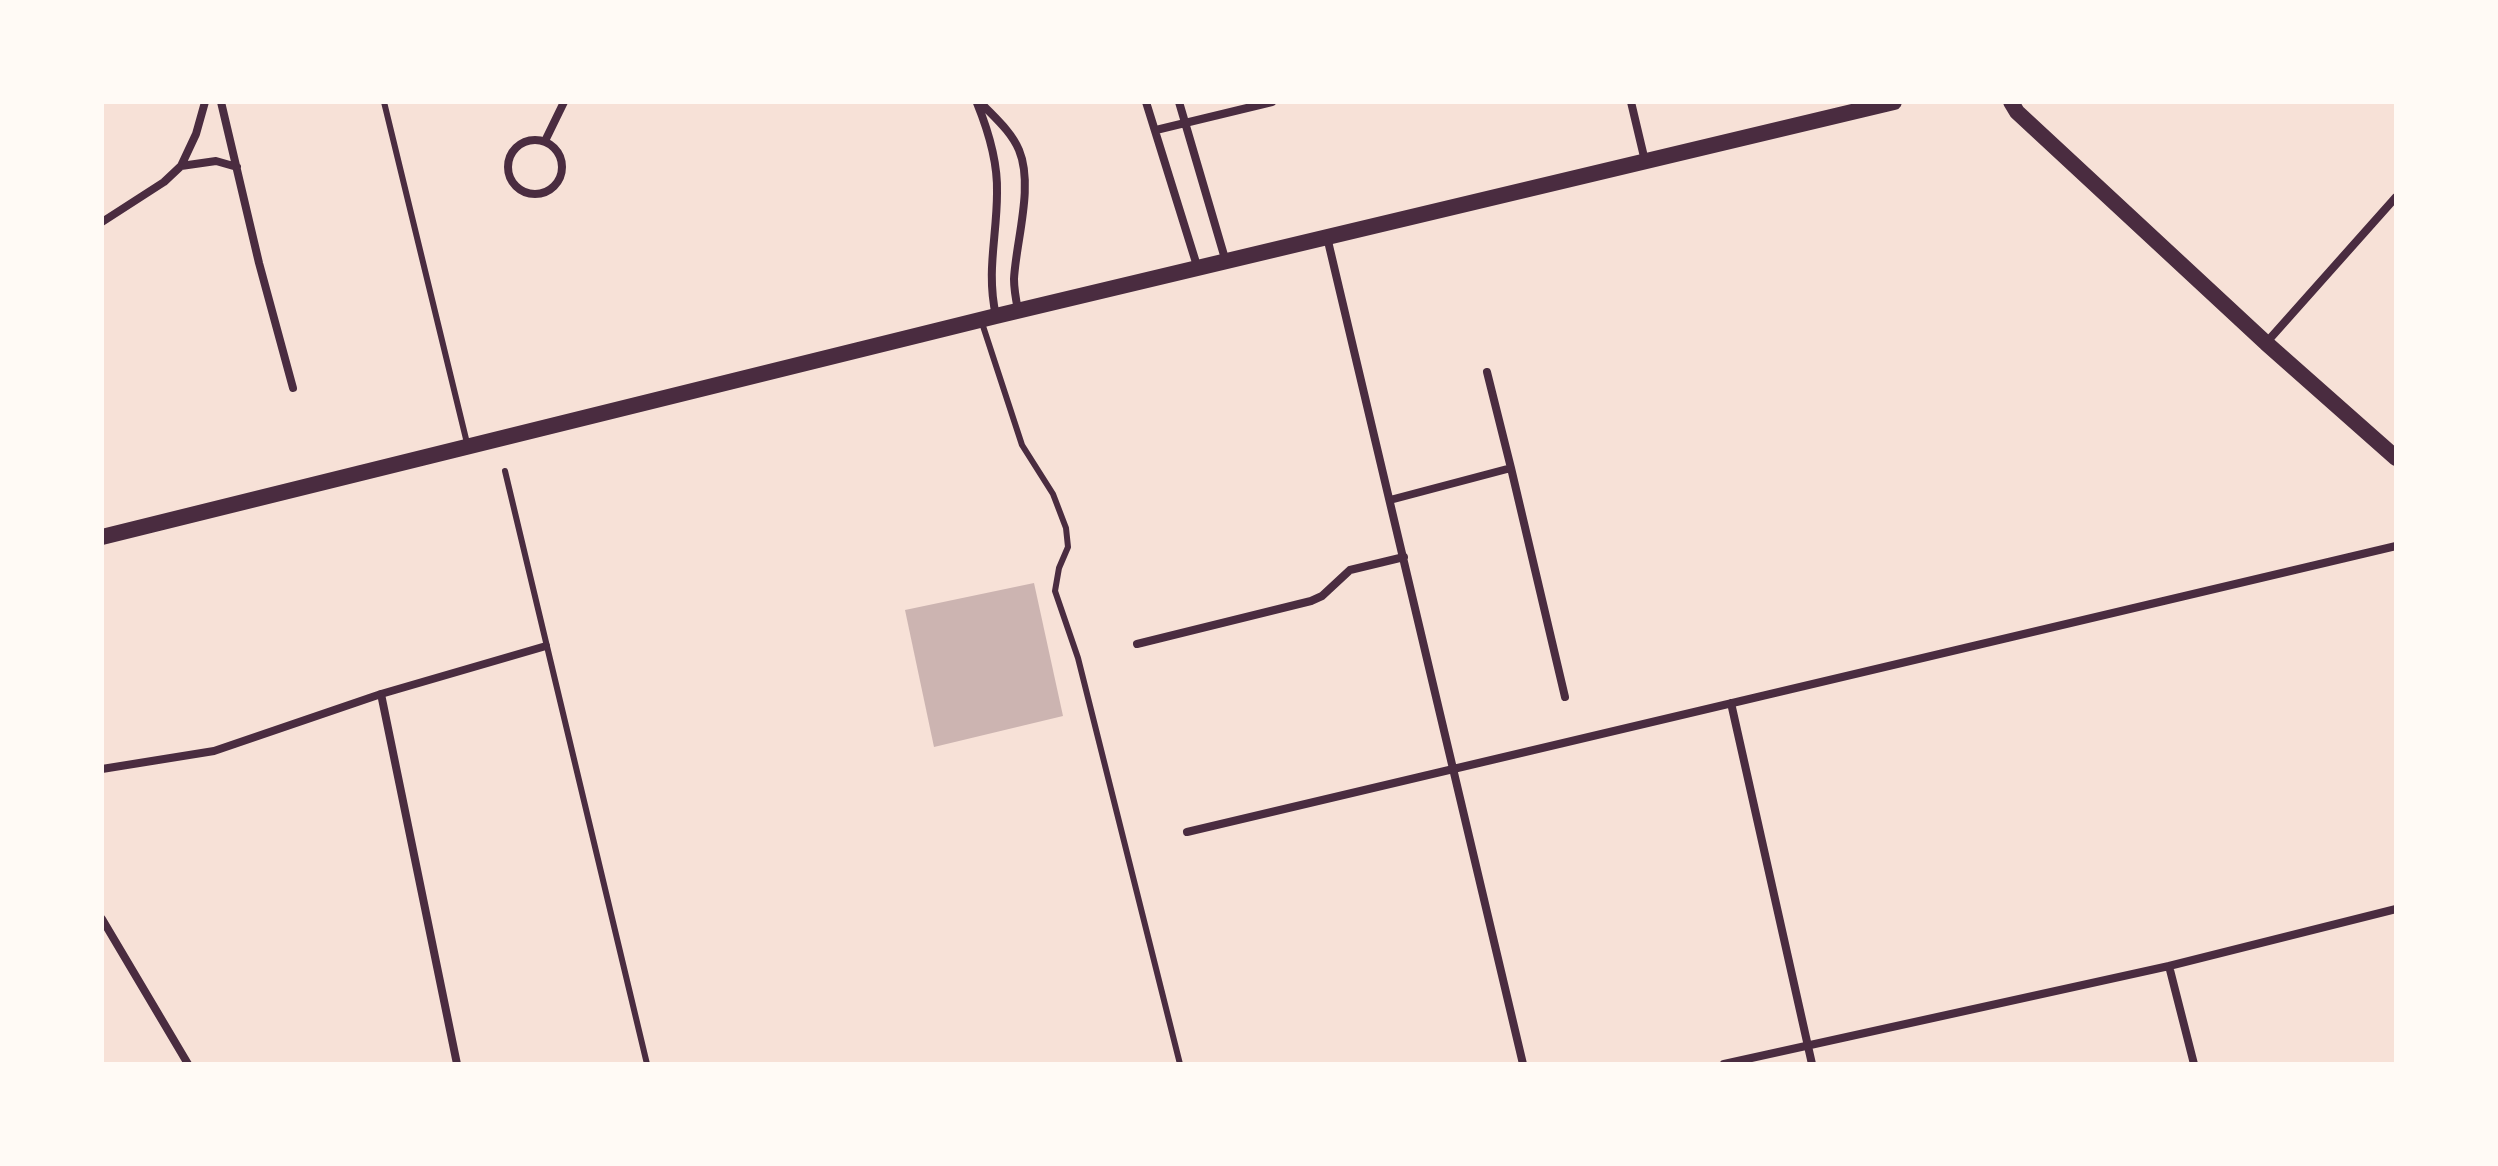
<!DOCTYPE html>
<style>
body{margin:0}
#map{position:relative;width:2498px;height:1166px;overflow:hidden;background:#f7e1d7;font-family:"Source Serif 4",serif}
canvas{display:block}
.frame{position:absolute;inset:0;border:104px solid #fffaf5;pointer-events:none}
</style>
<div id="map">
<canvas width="2498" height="1166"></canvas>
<div class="frame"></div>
</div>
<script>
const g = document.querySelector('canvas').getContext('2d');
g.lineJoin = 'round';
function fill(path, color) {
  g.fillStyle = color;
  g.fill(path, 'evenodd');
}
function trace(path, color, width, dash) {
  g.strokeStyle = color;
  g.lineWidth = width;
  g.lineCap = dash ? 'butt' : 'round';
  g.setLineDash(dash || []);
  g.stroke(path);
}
const building = new Path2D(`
 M1034 583 1063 716 934 747 905 610Z`);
const service = new Path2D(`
 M384 102 467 443
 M982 323 1022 445 1053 494 1066 528 1068 547 1059 568 1055 591 1078 658 1180 1064
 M505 471 647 1064`);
const minor = new Path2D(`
 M205 102 196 134 181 166 216 161 237 167
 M221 102 259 263 293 388
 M980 102C994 117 1011 131 1019 150 1034 186 1016 241 1014 279 1014 290 1016 300 1018 310
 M1146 102 1198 269
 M1179 102 1226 262
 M1631 102 1645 161
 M977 103C988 130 998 163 997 193 997 237 986 271 996 316
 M1156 130 1272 102
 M508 167a27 27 0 1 1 54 0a27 27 0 1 1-54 0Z
 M545 141 564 102
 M102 222 164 182 181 166
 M1327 237 1523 1064
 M2266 343 2396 197
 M1487 372 1511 468
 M1390 500 1511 468 1565 697
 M1137 644 1311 601 1322 596 1350 570 1404 557
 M381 694 457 1064
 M1731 703 1812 1064
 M102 769 214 751 381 694 546 646
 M1187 832 2396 546
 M102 919 188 1064
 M2169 966 2194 1064
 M1724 1064 2169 966 2396 909`);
const secondary = new Path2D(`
 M2011 102 2017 112 2266 343 2396 458
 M102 537 996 316 1894 102`);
fill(building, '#ccb4b1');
trace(service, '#4a2c40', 6);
trace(minor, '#4a2c40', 8);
trace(secondary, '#4a2c40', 16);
</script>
